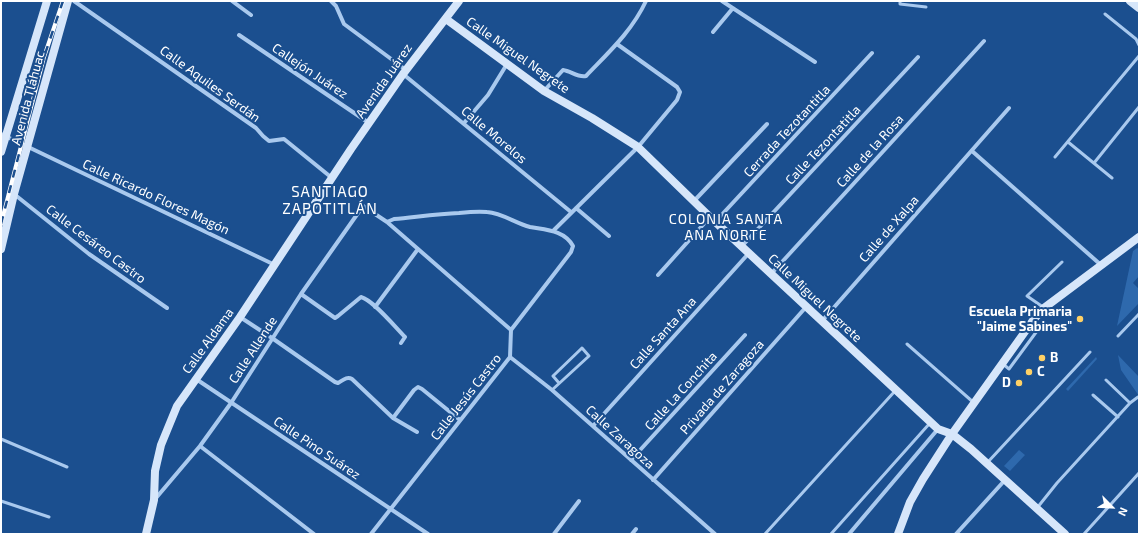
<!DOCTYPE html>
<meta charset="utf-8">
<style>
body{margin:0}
#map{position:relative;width:1140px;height:535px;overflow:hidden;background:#1b4f8f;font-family:"Exo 2",sans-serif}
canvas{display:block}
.frame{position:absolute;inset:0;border:2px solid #fff;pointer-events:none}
.north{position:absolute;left:1092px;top:487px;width:40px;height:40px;-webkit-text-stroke:3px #1b4f8f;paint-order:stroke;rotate:114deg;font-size:11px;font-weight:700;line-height:16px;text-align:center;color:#fff}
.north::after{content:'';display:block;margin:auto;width:14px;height:18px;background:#fff;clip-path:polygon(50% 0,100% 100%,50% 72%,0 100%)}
</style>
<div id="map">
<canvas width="1140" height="535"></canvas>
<div class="frame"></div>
<div class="north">N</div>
</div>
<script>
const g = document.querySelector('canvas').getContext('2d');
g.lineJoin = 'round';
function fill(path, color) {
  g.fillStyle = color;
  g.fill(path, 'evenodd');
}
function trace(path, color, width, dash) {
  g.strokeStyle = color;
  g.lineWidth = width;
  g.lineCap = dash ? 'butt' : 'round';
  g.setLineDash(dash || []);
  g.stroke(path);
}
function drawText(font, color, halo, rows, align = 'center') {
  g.font = font + ' "Exo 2",sans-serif';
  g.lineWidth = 4;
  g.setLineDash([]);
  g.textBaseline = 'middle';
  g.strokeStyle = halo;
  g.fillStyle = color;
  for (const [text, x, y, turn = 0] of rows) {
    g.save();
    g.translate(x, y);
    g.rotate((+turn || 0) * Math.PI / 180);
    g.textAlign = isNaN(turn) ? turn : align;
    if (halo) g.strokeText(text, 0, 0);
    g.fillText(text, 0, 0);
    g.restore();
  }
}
const green = new Path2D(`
 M1137 248 1139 249V276L1133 283 1139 289V303L1117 326 1133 251Z
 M1118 355 1139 377V396L1121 370Z
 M1096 357 1097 359 1068 391 1066 389Z
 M1019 450 1025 455 1010 471 1004 466Z`);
const lane = new Path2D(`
 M900 1V4L926 7
 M1105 14 1136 39 1139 45
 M1068 142 1112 178
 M1055 157 1139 56
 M1094 163 1139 107
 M1043 307 1027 296 1062 262
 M1118 336 1139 314
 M907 344 973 402
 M1003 364 1009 369 1037 331
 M1106 380 1130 403
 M552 390 589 356 582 348 553 376 559 383
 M1093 395 1118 417
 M1 439 67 467
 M987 463 1090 352
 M1 501 49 517
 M1037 508 1057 483 1130 403 1138 397
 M765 534 895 391
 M831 534 930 423
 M1084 534 1139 473`);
const street = new Path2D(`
 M74 1 256 128 263 136 269 141 284 139 332 178
 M232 1 251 15
 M331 1 336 6 344 24 406 70
 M722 1 815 62
 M713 32 733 8
 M239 35 369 123
 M403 74 571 212
 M544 91 563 70C571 71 578 78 586 76 609 52 632 31 646 1
 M464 123 488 95 507 64
 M1 134 275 265
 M972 151 1101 265
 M14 194 89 254 167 308
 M694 201 767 124
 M576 208 609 236
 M715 222 872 53
 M554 230 638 147 677 100 680 92 677 87 617 44
 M742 246 918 57
 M771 274 984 41
 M658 275 710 217
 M301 294 335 318 338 316 361 297C373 300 395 327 405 337L401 343
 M375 307 418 249
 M240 317 272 338 335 382 338 383C343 380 347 376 352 379L393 418 414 390 418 387 422 389 460 420
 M822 321 1009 108
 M510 357 552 390 715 534
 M196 379 428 534
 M393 418 417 432
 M593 426 749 253
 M200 446 314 534
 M631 460 745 335
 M653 480 806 307
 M156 498 200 446 231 403 301 294 363 206 387 222 511 330
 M371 534 510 357 511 330 571 252 573 246C564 230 546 230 530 227 515 223 502 213 487 212 478 211 468 212 459 213 437 214 416 217 394 219L387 222
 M554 534 579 501
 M632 534 636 529
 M849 534 938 429
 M956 534 1005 480`);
const secondary = new Path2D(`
 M1130 1 1139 8
 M446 19 544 91 592 118 638 147 710 217 938 429 952 434 971 449 1065 534
 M1 152 47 1
 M1 249 14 194 68 1
 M146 534 154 500 155 471 161 445 177 406 240 317 351 149 403 74 459 1
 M898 534 910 502 923 479 952 434 1034 319 1044 308 1139 237`);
const rail = new Path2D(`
 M1 224 44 57 63 1`);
const markers = [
 [1080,319,4,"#ffd166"],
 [1042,358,4,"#ffd166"],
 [1029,372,4,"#ffd166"],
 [1019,383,4,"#ffd166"]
];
const streetNames = [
 ["Calle Miguel Negrete",518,55,35],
 ["Callejón Juárez",310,71,34],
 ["Avenida Juárez",384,81,-55],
 ["Calle Aquiles Serdán",210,84,36],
 ["Avenida Tláhuac",28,98,-75],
 ["Cerrada Tezotantitla",787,131,-47],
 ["Calle Morelos",494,135,40],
 ["Calle Tezontatitla",823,145,-47],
 ["Calle de la Rosa",870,151,-48],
 ["Calle Ricardo Flores Magón",156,197,25],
 ["Calle de Xalpa",889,229,-49],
 ["Calle Cesáreo Castro",96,244,37],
 ["Calle Miguel Negrete",815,298,43],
 ["Calle Santa Ana",663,333,-48],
 ["Calle Aldama",208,341,-54],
 ["Calle Allende",253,350,-57],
 ["Privada de Zaragoza",722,387,-49],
 ["Calle La Conchita",681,391,-48],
 ["Calle Jesús Castro",466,397,-52],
 ["Calle Zaragoza",620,437,42],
 ["Calle Pino Suárez",317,448,34]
];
const poiNames = [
 ["Escuela Primaria",1072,312],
 ["\"Jaime Sabines\"",1072,327],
 ["B",1050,358,"left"],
 ["C",1037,372,"left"],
 ["D",1011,383]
];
const neighbourhoodNames = [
 ["COLONIA SANTA",726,219],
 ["ANA NORTE",726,235]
];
const quarterNames = [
 ["SANTIAGO",330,192],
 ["ZAPOTITLÁN",330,209]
];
fill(green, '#2e69ad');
trace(lane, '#a9c9ee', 3);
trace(street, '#a9c9ee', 4);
trace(secondary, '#d6e6fa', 8);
trace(rail, '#fff', 4);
trace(rail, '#1b4f8f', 2.5, [8]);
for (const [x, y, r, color] of markers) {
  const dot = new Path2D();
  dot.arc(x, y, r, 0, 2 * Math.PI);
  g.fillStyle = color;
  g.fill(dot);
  trace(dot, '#1b4f8f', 1.5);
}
drawText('13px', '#fff', '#1b4f8f', streetNames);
drawText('bold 13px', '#fff', '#1b4f8f', poiNames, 'right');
g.letterSpacing = '1px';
drawText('14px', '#fff', '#1b4f8f', neighbourhoodNames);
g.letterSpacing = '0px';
g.letterSpacing = '1px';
drawText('15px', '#fff', '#1b4f8f', quarterNames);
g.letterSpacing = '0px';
</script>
